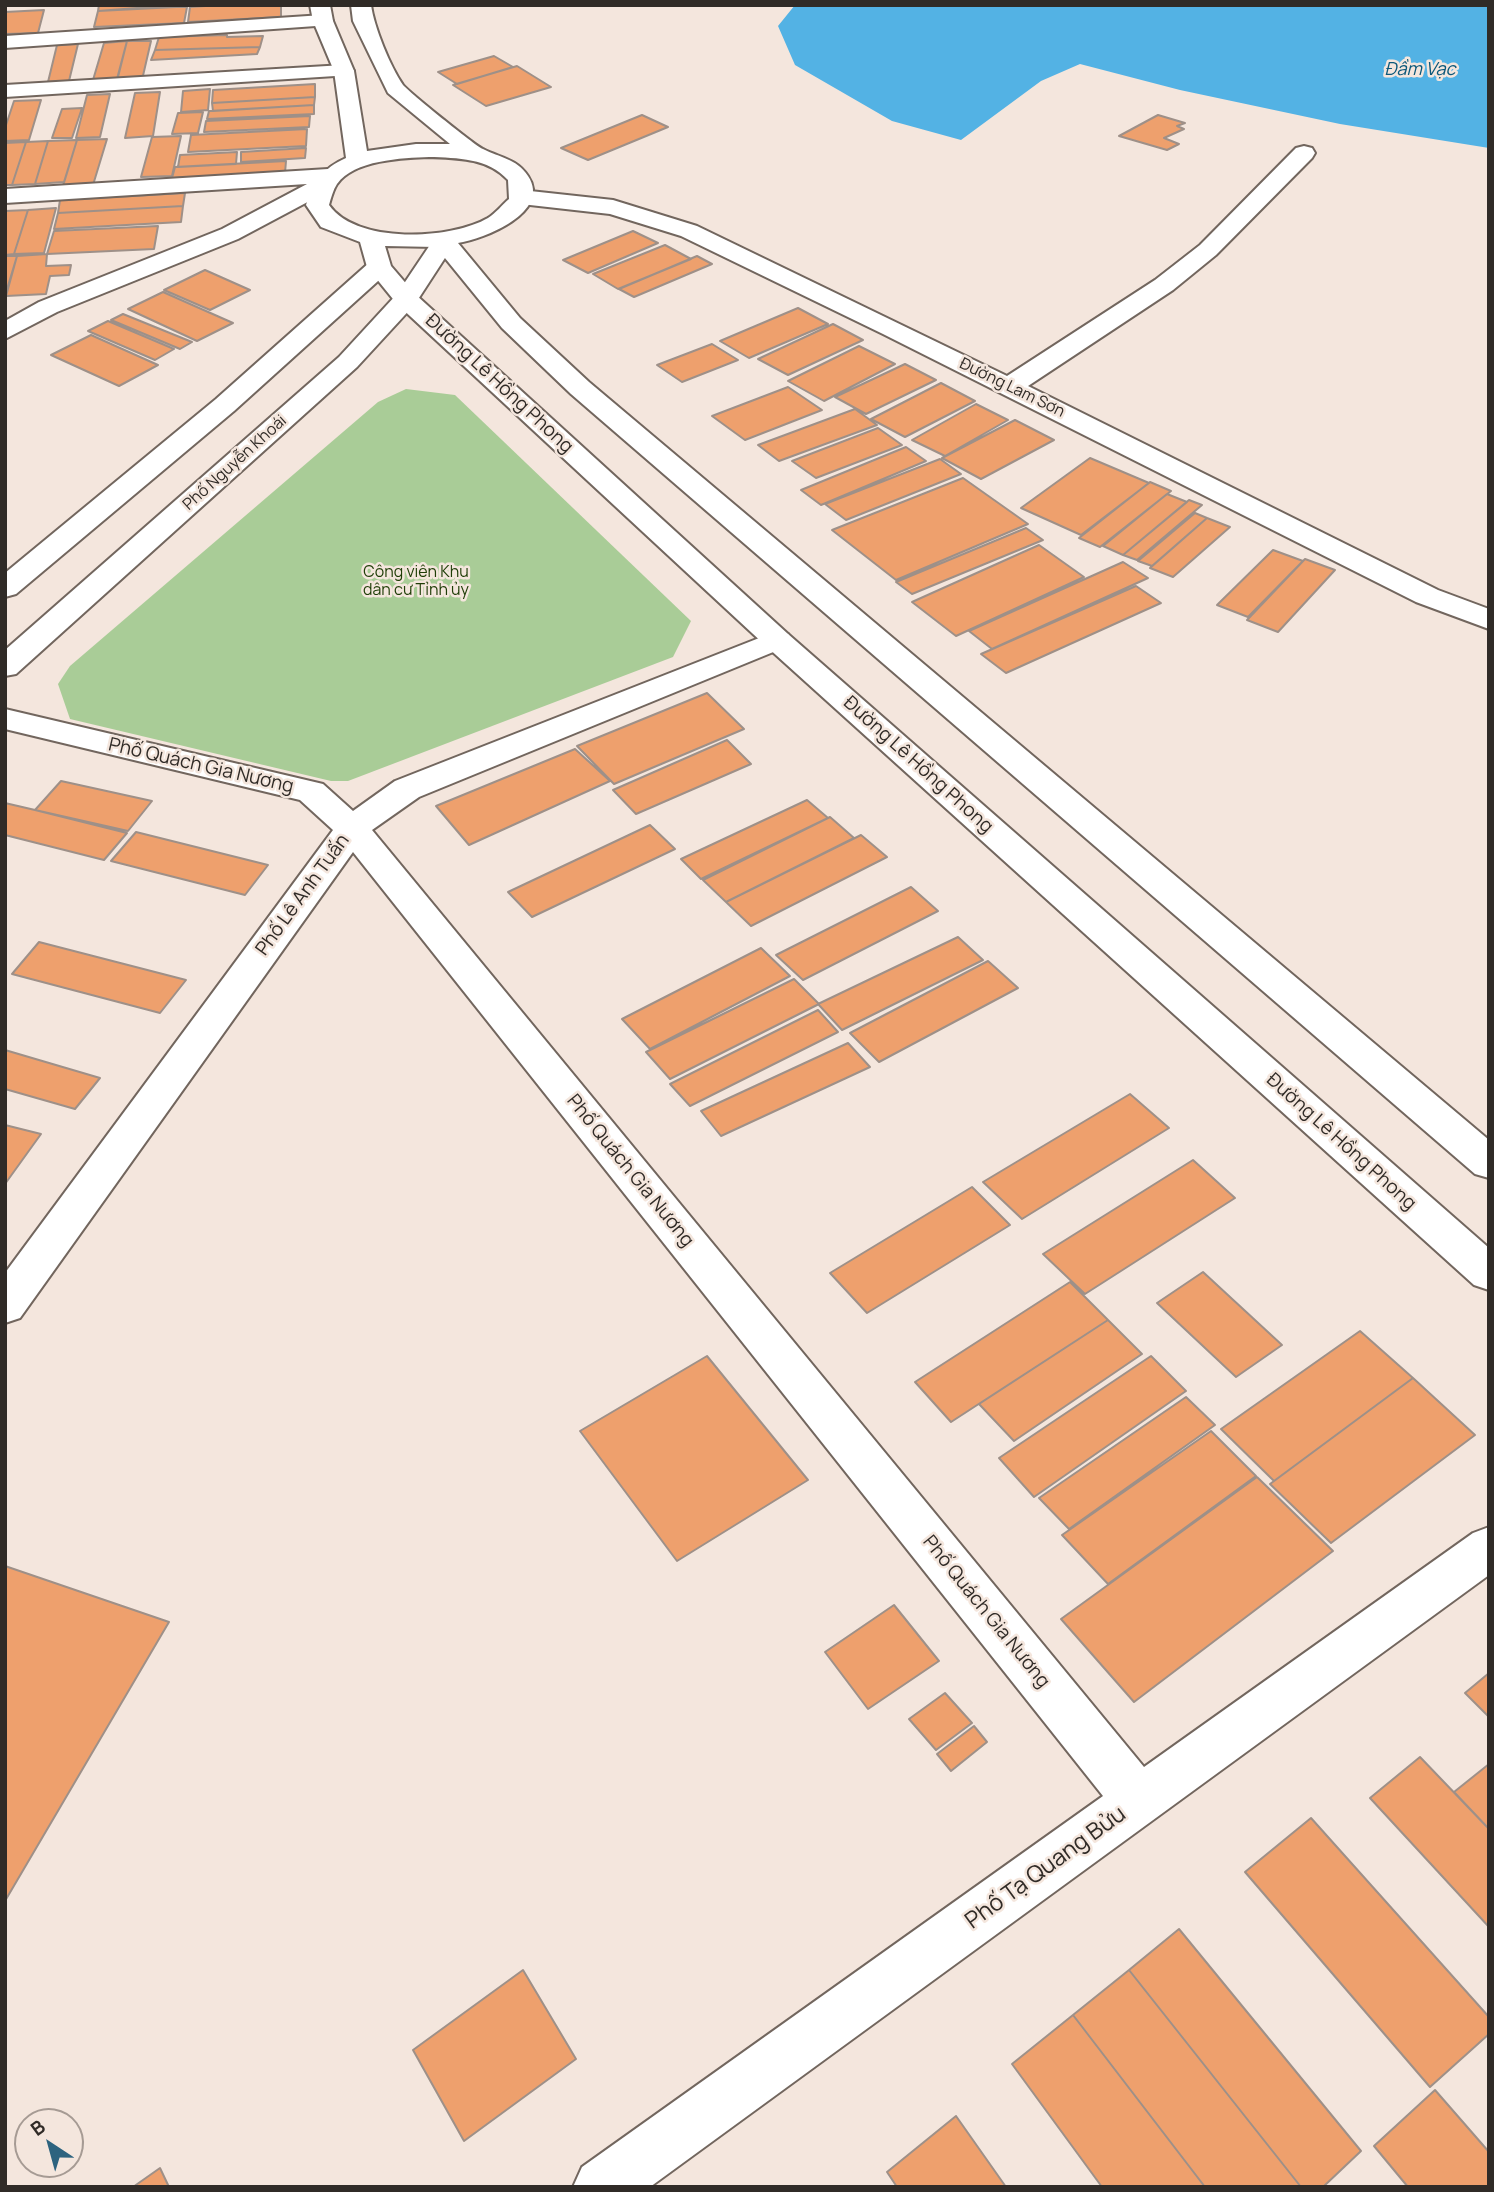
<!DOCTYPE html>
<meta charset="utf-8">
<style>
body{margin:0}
#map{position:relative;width:1494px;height:2192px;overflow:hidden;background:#f4e6dd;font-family:Manrope,sans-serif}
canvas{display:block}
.frame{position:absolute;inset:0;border:7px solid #302b27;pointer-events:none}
.north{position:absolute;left:14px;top:2108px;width:70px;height:70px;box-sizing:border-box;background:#f4e6dd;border:2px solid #a69b94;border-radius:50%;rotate:324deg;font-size:19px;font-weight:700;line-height:28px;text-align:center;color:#302b27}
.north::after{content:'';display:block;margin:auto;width:24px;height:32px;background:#2d637f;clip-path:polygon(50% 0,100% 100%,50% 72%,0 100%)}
</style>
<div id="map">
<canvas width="1494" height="2192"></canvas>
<div class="frame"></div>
<div class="north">B</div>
</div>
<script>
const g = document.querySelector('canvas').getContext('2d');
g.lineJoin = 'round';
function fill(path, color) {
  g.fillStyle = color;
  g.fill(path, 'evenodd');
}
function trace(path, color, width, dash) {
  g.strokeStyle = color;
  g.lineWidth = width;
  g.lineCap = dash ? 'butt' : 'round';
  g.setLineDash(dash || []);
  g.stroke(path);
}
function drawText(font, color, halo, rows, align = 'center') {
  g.font = font + ' Manrope,sans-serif';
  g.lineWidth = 5;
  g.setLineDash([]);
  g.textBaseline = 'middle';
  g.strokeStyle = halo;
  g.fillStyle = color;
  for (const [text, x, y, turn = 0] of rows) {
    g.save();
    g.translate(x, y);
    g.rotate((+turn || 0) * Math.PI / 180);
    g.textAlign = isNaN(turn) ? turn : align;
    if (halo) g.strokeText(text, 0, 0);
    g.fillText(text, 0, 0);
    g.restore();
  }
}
const green = new Path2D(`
 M406 389 455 395 691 621 673 657 348 781H331L70 719 58 684 70 666 378 402Z`);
const water = new Path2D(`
 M795 5H1489V148L1340 124 1180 90 1080 64 1041 81 961 140 892 121 795 65 778 26Z`);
const building = new Path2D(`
 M99 5H176L98 11Z
 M221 5H281V17L188 22 190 7Z
 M176 7H187L184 23 94 27 98 11Z
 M44 10 38 33 5 34V12Z
 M227 35V37L263 36 260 47 155 50 159 37Z
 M127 41 117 79 93 80 104 43Z
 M127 41H151L142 80 117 81Z
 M78 44 69 81 48 82 57 45Z
 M260 47 257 54 151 60 155 50Z
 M494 56 513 67 457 84 438 72Z
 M517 66 551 87 486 106 453 85Z
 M315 84V97L212 103 213 90Z
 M210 89 208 110 181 112 183 91Z
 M160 92 153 136 125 138 135 93Z
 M110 94 100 137 76 138 87 95Z
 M315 97 314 105 213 111 212 103Z
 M41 100 29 140 5 141V128L14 101Z
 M314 105V114L207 119 209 111Z
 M82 108 72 138H52L62 109Z
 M203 112 198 133 172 134 178 113Z
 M642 115 668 127 588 160 561 148Z
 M1158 115 1185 123 1177 126 1184 129 1164 138 1179 144 1167 150 1119 136Z
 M310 116 309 127 204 132 206 121Z
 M307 129 306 146 188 152 191 135Z
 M181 136 172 176 141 177 152 137Z
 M107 139 93 185 63 186 77 140Z
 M77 140 64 182 35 184 48 141Z
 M48 141 35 184 12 185 26 142Z
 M26 142 12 185H5V143Z
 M306 148 305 158 241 162V152Z
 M237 152 236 164 178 167 180 155Z
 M286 161 285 173 172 178 175 167Z
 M185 193 183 206 58 213 60 200Z
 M183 206 181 222 54 229 58 213Z
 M56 208 44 253 14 254 28 210Z
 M28 210 14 254 5 255V211Z
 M158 226 154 249 47 254 54 231Z
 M633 231 658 243 588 273 563 260Z
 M665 245 691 259 618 289 593 274Z
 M47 254 46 266 71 265 69 275 50 276 46 294 6 296 17 256Z
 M5 256H17L5 296Z
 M697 256 712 264 634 297 619 289Z
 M205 270 250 290 210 310 164 290Z
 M163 292 233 323 197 341 128 309Z
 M798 308 828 324 749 358 720 341Z
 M123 314 192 342 180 349 111 320Z
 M108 321 174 349 155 360 88 331Z
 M833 324 863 340 788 375 758 359Z
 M91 335 158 365 119 386 51 355Z
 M712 344 738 360 682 382 657 365Z
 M859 346 895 364 824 401 788 381Z
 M905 364 936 380 866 414 835 397Z
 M941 383 975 401 905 437 871 419Z
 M788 387 822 410 745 440 712 416Z
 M976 404 1008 420 945 456 912 440Z
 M855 409 877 425 779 461 758 445Z
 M1015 420 1054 440 981 479 942 458Z
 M878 428 902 445 816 478 792 461Z
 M906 447 926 461 821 505 801 490Z
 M1090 458 1149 483 1081 535 1021 508Z
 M940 459 961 474 846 520 825 504Z
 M963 478 1028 524 896 580 832 530Z
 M1150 482 1171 491 1100 547 1079 538Z
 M1167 494 1187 502 1123 555 1103 546Z
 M1189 500 1202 505 1137 560 1123 555Z
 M1195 513 1207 518 1152 566 1138 561Z
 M1207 518 1230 527 1173 577 1150 568Z
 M1026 528 1043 540 912 594 896 582Z
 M1039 545 1084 577 956 636 912 602Z
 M1273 550 1303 561 1248 617 1217 605Z
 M1305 559 1335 570 1278 632 1247 620Z
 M1123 562 1148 578 992 649 969 631Z
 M1136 586 1161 603 1006 673 981 654Z
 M707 693 744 729 614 784 577 746Z
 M727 740 751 764 636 814 613 790Z
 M575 749 610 781 469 845 436 806Z
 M61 781 152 801 128 831 35 810Z
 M807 800 828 818 701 879 681 859Z
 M5 803 35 810 127 833 104 860 5 835Z
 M830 817 854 838 726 902 703 880Z
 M650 825 675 849 532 917 508 892Z
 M136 832 268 865 245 895 111 861Z
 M861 835 887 857 751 926 726 902Z
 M911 887 938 911 803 980 776 955Z
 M958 937 983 960 842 1030 818 1004Z
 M39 942 186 980 160 1013 12 974Z
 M761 948 790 976 650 1049 622 1019Z
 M988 961 1018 988 879 1062 850 1033Z
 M794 979 819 1004 670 1079 646 1052Z
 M818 1010 838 1032 690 1106 670 1084Z
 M848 1043 870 1067 721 1136 701 1111Z
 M5 1050 100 1078 75 1109 5 1089Z
 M1130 1094 1169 1128 1022 1219 983 1182Z
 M5 1125 41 1134 5 1184Z
 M1193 1160 1235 1198 1085 1294 1043 1254Z
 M972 1187 1010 1225 867 1313 830 1273Z
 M1203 1272 1282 1345 1236 1377 1157 1303Z
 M1070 1282 1108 1320 951 1422 915 1382Z
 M1108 1320 1142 1354 1014 1441 979 1404Z
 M1360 1331 1413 1378 1274 1481 1221 1429Z
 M707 1356 808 1480 677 1561 580 1431Z
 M1151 1356 1186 1391 1034 1497 999 1458Z
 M1413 1378 1475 1435 1331 1543 1270 1484Z
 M1186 1397 1215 1425 1069 1529 1039 1498Z
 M1211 1431 1256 1476 1108 1584 1062 1535Z
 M1257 1477 1333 1551 1134 1702 1061 1619Z
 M5 1566 169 1622 5 1901Z
 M894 1605 939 1661 868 1709 825 1652Z
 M1489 1673V1717L1465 1693Z
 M945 1693 972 1723 936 1750 909 1719Z
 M974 1726 987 1742 951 1771 937 1754Z
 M1420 1757 1489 1829V1927L1370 1798Z
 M1489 1764V1829L1454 1792Z
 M1311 1818 1489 2017V2034L1430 2087 1245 1872Z
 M1179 1929 1361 2151 1323 2187H1301L1129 1970Z
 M523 1970 576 2059 464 2141 413 2050Z
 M1129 1970 1301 2187H1205L1073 2015Z
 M1073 2015 1205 2187H1102L1012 2064Z
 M1435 2090 1489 2152V2187H1408L1374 2146Z
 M956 2116 1006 2187H897L887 2172Z
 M160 2168 169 2187H133Z`);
const minor = new Path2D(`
 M323 15 330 17 333 21 330 25 5 48V36Z
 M344 65 351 67 354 71 351 75 5 97V85Z
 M1304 146 1312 148 1315 153 1312 158 1216 255 1173 290 1028 386 1438 590 1489 609V629L1416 602 883 334 681 236 610 214 521 204 513 202 510 197 513 192 521 190 613 200 697 226 1007 376 1155 280 1200 245 1296 148Z
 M328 169 336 171 339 176 334 181 335 184 332 189 238 239 57 312 5 339V321L39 302 222 229 307 184 5 203V189Z
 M777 631 788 634 792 640 788 646 419 797 372 830 1144 1767 1473 1533 1489 1527V1575L650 2187H573L582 2167 1103 1796 353 852 20 1318 5 1323V1273L333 830 300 800 5 729V709L323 784 353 811 395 781Z`);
const tertiary = new Path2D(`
 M444 234 452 236 456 241 415 304 357 367 16 674 5 676V650L339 357 397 294 436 236Z
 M379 260 388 262 391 267 388 272 234 411 16 594 5 597V573L216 399 370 262Z`);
const secondary = new Path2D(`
 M310 5H330L333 21 354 71 367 151 416 144H450L388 93 353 21 351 5H371C374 27 390 66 403 85 409 92 474 145 483 149 500 158 516 158 528 176 552 212 484 239 458 243L520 318 589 382 1489 1140V1178L1475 1174 571 394 502 328 436 247 385 246 391 266 415 294 788 634 1489 1248V1290L1474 1285 766 646 397 304 367 267 360 242 321 227 306 205C314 182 323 168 346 158L334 71 313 21ZM429 157C458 158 488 158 508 180L509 199C502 205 496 213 488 218 450 240 356 244 329 205 331 198 333 190 337 184 354 160 402 158 429 157Z`);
const farStreetnames = [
 ["Đường Lam Sơn",1012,388,26],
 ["Phố Nguyễn Khoái",235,463,-42]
];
const farParknames = [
 ["Công viên Khu",416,573],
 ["dân cư Tỉnh ủy",416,591]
];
const farWaternames = [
 ["Đầm Vạc",1420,70]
];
const streetNames = [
 ["Đường Lê Hồng Phong",499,384,43],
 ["Đường Lê Hồng Phong",918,765,42],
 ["Phố Quách Gia Nương",201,766,13],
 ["Phố Lê Anh Tuấn",303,895,-54],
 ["Đường Lê Hồng Phong",1341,1142,42],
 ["Phố Quách Gia Nương",630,1171,51],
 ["Phố Quách Gia Nương",986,1612,51]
];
const nearStreetnames = [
 ["Phố Tạ Quang Bửu",1046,1868,-36]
];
fill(green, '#a9cc97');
fill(water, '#53b2e4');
fill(building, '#eea06d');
trace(building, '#9e9088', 2);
trace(minor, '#72665e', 4);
trace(tertiary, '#72665e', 4);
trace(secondary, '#72665e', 4);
fill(minor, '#fff');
fill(tertiary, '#fff');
fill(secondary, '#fff');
drawText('16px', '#302b27', '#f4e6dd', farStreetnames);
drawText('16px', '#1e3d06', '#f4e6dd', farParknames);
drawText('italic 18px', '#0c587a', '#f4e6dd', farWaternames);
drawText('19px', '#302b27', '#f4e6dd', streetNames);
drawText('23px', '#302b27', '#f4e6dd', nearStreetnames);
</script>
